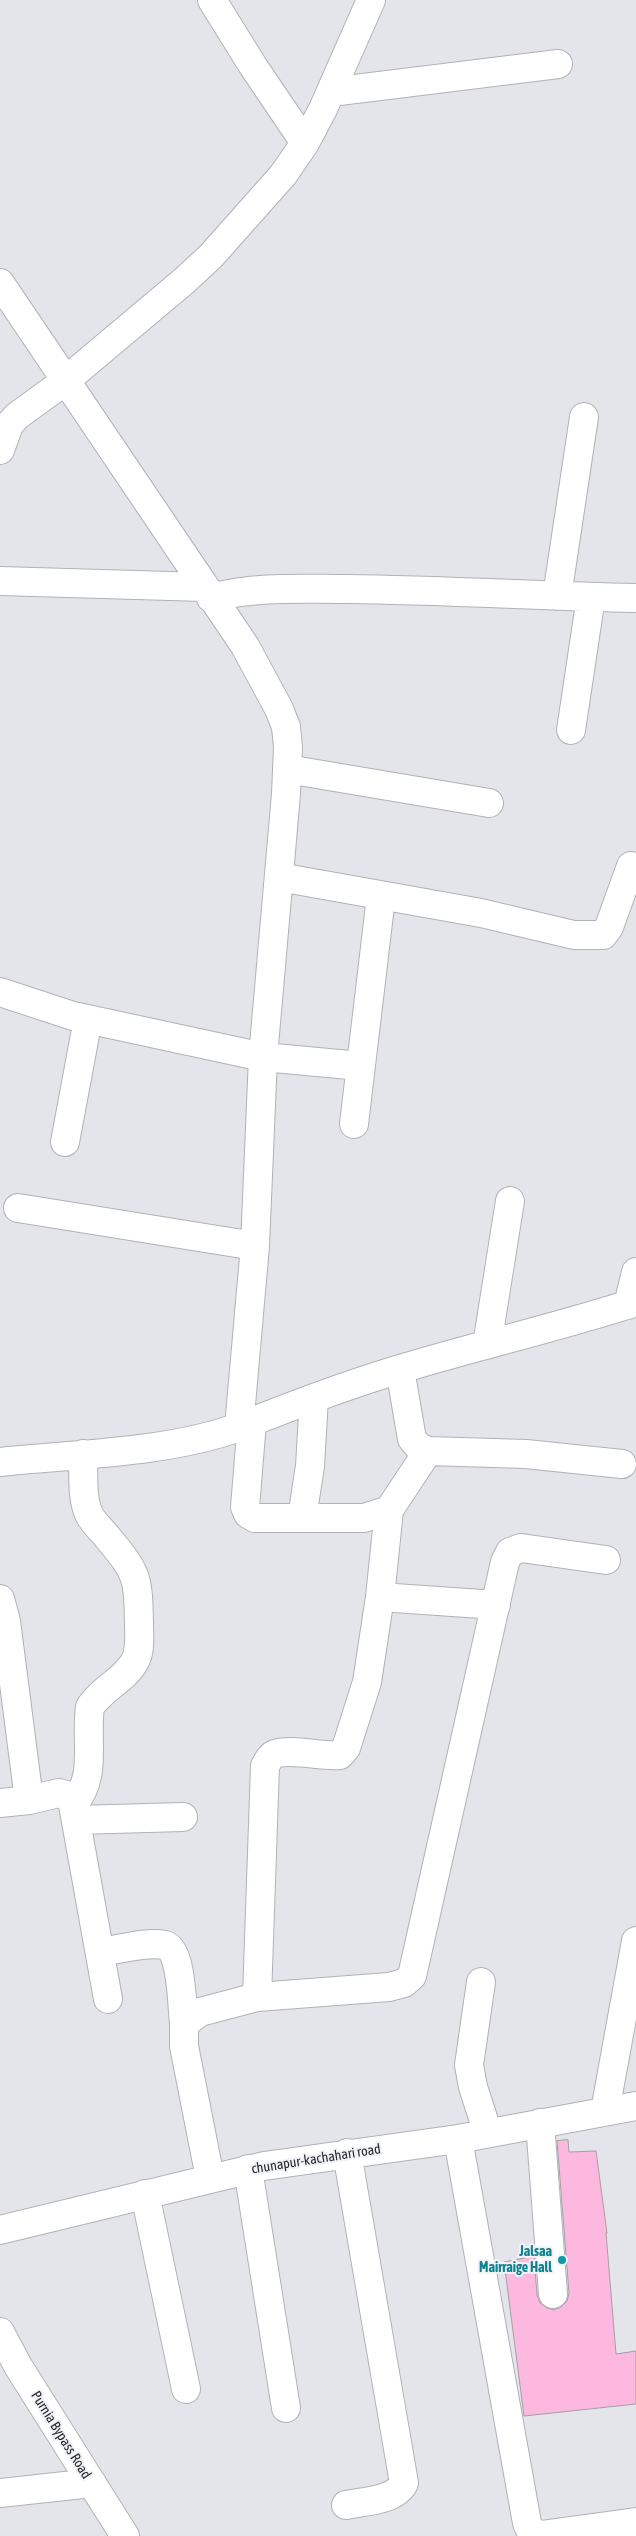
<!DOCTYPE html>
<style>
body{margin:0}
canvas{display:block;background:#e3e5eb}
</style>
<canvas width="636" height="2536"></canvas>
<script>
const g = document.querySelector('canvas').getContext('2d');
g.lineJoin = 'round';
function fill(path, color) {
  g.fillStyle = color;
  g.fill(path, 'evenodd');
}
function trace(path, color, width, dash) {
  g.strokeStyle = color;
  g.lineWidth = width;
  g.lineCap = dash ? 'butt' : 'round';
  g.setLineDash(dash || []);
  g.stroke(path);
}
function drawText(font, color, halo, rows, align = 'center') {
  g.font = font + ' "Asap Condensed",sans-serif';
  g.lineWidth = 4;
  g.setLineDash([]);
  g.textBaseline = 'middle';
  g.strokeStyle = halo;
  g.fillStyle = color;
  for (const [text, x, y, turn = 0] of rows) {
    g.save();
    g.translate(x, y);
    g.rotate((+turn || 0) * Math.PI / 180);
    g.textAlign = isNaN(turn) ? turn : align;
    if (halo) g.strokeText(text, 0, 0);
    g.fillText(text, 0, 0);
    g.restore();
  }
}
const building = new Path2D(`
 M568 2140 569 2152 596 2151 607 2233H606L616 2354 636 2351V2404L524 2416 504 2262 534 2256 537 2295 540 2303 547 2308 554 2310 561 2307 567 2301 569 2293 557 2141Z`);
const minor = new Path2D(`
 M212 0 253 66 305 143
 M331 92 558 64
 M0 283 245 646 279 709 286 727 288 747 286 794 263 1057 255 1246 239 1427C168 1453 76 1454 0 1462
 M0 450 9 425 17 416 65 381 184 281 211 256 283 175 305 143 323 109 371 0
 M0 581 204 587
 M557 596 584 417
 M211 598C255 586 301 589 347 589 443 590 540 596 636 598
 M571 730 591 597
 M287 769 489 803
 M279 877 481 913 574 935H603L609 927 631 866
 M0 992 73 1016 263 1057 361 1066
 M354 1124 381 897
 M65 1142 88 1019
 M18 1208 255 1246
 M628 1305 636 1272
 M487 1345 510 1201
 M400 1369 412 1439 419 1447 428 1451 526 1454 622 1464
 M252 1422 245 1507 248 1514 255 1518H364L389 1510 428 1451
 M239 1427C296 1404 354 1382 414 1365 488 1343 562 1326 636 1302
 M302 1518 310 1466 314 1398
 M380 1597 496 1605
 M0 1599 6 1621 29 1800
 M0 1803 29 1800 59 1793 69 1796 73 1805 108 1999
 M73 1805C98 1776 85 1741 90 1707 102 1688 125 1680 135 1661 141 1650 139 1635 139 1624 138 1577 138 1574 108 1538 102 1530 93 1523 89 1514 81 1497 84 1472 83 1454
 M76 1820 183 1817
 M100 1952C119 1950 145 1941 165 1945 182 1949 182 2008 184 2024
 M481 1982 469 2065 473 2087 488 2133
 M257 1997 265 1766C268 1761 270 1756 275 1754 290 1748 322 1757 340 1755L346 1748 367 1682 380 1597 389 1510
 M605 2111 636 1941
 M540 2123 553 2294
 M458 2139 527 2523 531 2532 541 2535 636 2522
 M248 2169 286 2408
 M210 2178 184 2046V2024L200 2012 257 1997 389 1987 404 1983 412 1976 505 1562 510 1552 521 1548 606 1560
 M145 2194 186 2389
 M0 2230 264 2166 458 2139 636 2106
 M0 2332 18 2366 125 2536
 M0 2493 92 2483
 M346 2505C364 2501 395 2501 404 2483L347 2153`);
const markers = [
 [562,2260,5,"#0f9aa8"]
];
const streetNames = [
 ["chunapur-kachahari road",316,2159,-9],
 ["Purnia Bypass Road",61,2435,58]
];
const cultureNames = [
 ["Jalsaa",552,2252],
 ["Mairraige Hall",552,2268]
];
fill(building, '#fcb8df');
trace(building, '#a59fa2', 1);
trace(minor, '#b0b2b7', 30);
trace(minor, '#fff', 28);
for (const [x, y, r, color] of markers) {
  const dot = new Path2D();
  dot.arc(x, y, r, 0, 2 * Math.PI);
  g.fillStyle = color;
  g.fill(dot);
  trace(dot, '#f1f2f8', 2);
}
drawText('14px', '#28292b', '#f1f2f8', streetNames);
drawText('bold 14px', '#0d838f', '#f1f2f8', cultureNames, 'right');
</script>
